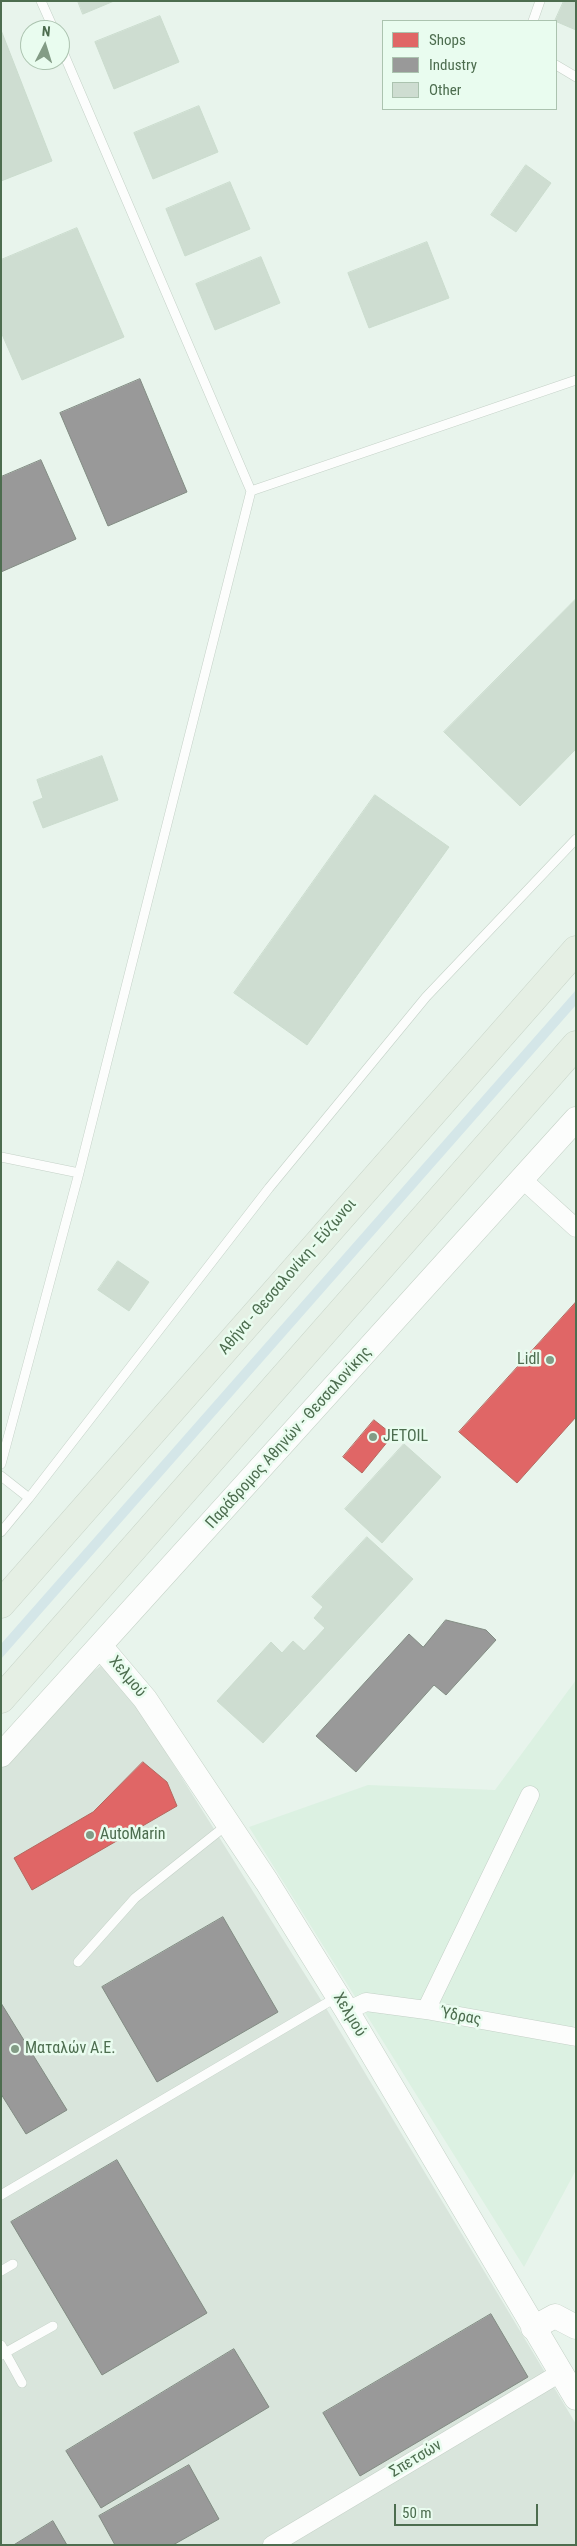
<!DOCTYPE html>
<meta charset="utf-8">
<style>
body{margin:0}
#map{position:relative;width:577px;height:2546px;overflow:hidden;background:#e8f4ec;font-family:"Roboto Condensed",sans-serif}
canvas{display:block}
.frame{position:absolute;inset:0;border:2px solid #4d6d4f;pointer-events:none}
.legend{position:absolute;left:382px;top:20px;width:175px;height:90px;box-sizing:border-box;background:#e9fcef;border:1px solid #abc3af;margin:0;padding:6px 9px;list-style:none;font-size:15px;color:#4d6d4f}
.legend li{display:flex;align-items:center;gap:10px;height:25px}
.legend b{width:25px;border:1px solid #abc3af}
.north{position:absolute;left:20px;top:20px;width:50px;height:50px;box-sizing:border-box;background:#e9fcef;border:1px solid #abc3af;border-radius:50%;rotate:5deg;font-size:14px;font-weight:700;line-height:20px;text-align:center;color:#4d6d4f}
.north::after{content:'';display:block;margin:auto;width:18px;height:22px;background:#839c86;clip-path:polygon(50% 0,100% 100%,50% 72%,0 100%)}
.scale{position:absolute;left:394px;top:2504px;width:144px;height:22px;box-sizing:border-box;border:2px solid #4d6d4f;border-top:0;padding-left:6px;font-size:15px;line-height:18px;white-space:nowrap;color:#4d6d4f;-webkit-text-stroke:4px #e9fcef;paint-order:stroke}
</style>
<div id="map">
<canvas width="577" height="2546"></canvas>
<div class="frame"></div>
<ul class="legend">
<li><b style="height:14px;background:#e06666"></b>Shops</li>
<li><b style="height:14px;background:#999"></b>Industry</li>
<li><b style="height:14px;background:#ceddd1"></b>Other</li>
</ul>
<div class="north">N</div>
<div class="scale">50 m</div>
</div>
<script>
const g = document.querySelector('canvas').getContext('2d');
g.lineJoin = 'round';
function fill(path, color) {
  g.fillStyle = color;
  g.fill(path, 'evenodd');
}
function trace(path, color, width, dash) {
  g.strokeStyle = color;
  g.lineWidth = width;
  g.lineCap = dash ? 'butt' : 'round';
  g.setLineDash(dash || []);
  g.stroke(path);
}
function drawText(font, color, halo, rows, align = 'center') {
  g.font = font + ' "Roboto Condensed",sans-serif';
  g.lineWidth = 5;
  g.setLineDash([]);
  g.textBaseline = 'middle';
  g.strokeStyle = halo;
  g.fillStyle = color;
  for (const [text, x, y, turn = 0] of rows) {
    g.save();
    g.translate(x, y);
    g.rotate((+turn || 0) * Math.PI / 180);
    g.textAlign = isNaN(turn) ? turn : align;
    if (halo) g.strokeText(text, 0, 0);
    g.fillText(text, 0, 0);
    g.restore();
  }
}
const residential = new Path2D(`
 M576 1680V2013L570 2046 576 2047V2170L524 2267 249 1827 368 1785 495 1790Z`);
const industrial = new Path2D(`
 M102 1665 137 1706 326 2008 576 2424V2545H1V1738Z`);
const green = new Path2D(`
 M576 990V1005L1 1659V1644Z`);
const shops = new Path2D(`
 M576 1302V1417L517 1483 459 1432Z
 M374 1420 393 1435 362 1473 343 1457Z
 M143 1762 167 1782 177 1806 32 1890 14 1858 93 1812Z`);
const industry = new Path2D(`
 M140 379 187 492 108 526 60 413Z
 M41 460 76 539 1 572V477Z
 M446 1620 486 1630 496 1640 446 1695 434 1685 356 1772 316 1736 409 1634 423 1647Z
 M223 1917 278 2012 157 2082 102 1987Z
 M1 2003 67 2110 26 2134 1 2094Z
 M117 2160 207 2313 102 2375 11 2222Z
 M491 2314 528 2377 360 2476 323 2413Z
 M234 2349 269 2407 101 2508 66 2451Z
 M189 2465 219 2519 173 2545H115L99 2516Z
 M53 2521 67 2545H14Z`);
const building = new Path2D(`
 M78 1H114L83 14Z
 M564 1H576V30L555 21Z
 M160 16 179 62 114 89 95 42Z
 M1 30 52 161 1 181Z
 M199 106 218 152 153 179 134 133Z
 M526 165 551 183 516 232 491 215Z
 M230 182 250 229 185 256 166 209Z
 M77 228 124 337 22 380 1 332V260Z
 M427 242 449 298 369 328 348 273Z
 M261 257 280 303 215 330 196 284Z
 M576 599V749L520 806 444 732Z
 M102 756 118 800 43 828 33 802 43 798 37 780Z
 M375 795 449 847 307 1045 234 993Z
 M118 1261 149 1282 129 1311 98 1290Z
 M404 1444 441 1477 382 1543 345 1509Z
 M367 1537 413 1579 263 1743 217 1701 271 1642 282 1653 293 1641 304 1651 325 1628 314 1618 323 1607 312 1597Z`);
const lane = new Path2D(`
 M41 1 54 30
 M533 21 540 1
 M60 45 251 491
 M556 65 576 77
 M1 1157 79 1173
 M1 1464 79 1173 251 491 576 380
 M1 1476 29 1498 1 1532
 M29 1498 269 1188 426 997 576 839
 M78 1962 135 1898 228 1824
 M1 2195 337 1997
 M1 2271 13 2264
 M1 2345 22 2383
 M1 2355 53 2326`);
const street = new Path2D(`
 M522 1179 576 1228
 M426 2010 530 1795
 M347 2011 366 2002 426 2010 576 2037
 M272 2545 560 2373`);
const secondary = new Path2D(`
 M101 1647 145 1699 267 1882 347 2011 576 2398
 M1 1755 576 1119
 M533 2328 555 2316 576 2327`);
const highway = new Path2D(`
 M1 1604 576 950
 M1 1699 576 1045`);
const markers = [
 [550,1360,5,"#839c86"],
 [373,1437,5,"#839c86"],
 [90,1835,5,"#839c86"],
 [15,2049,5,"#839c86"]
];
const streetNames = [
 ["Αθήνα - Θεσσαλονίκη - Εύζωνοι",288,1277,-49],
 ["Παράδρομος Αθηνών - Θεσσαλονίκης",289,1438,-48],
 ["Χελμού",127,1677,50],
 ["Χελμού",349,2015,59],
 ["Ύδρας",461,2017,10],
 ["Σπετσών",416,2459,-31]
];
const poiNames = [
 ["Lidl",540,1360,"right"],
 ["JETOIL",383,1437],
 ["AutoMarin",100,1835],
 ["Ματαλών Α.Ε.",25,2049]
];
fill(residential, '#dcf1e2');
fill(industrial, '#d9e5dc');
fill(green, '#d4e6e8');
fill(shops, '#e06666');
trace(shops, '#b4685f', 1);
fill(industry, '#999');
trace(industry, '#828c83', 1);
fill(building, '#ceddd1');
trace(building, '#cbdcce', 1);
trace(lane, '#c4d1c7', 10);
trace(street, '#c4d1c7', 19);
trace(secondary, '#c4d1c6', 25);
trace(highway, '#c6d3c7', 29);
trace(lane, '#fcfdfc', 9);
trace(street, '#fcfdfc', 18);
trace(secondary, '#fcfdfc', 24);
trace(highway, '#e5efe4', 28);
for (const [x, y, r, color] of markers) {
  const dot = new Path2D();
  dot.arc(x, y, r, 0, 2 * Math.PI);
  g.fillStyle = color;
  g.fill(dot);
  trace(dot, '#e9fcef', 2);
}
drawText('16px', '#4d6d4f', '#e9fcef', streetNames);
drawText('16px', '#4d6d4f', '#e9fcef', poiNames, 'left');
</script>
